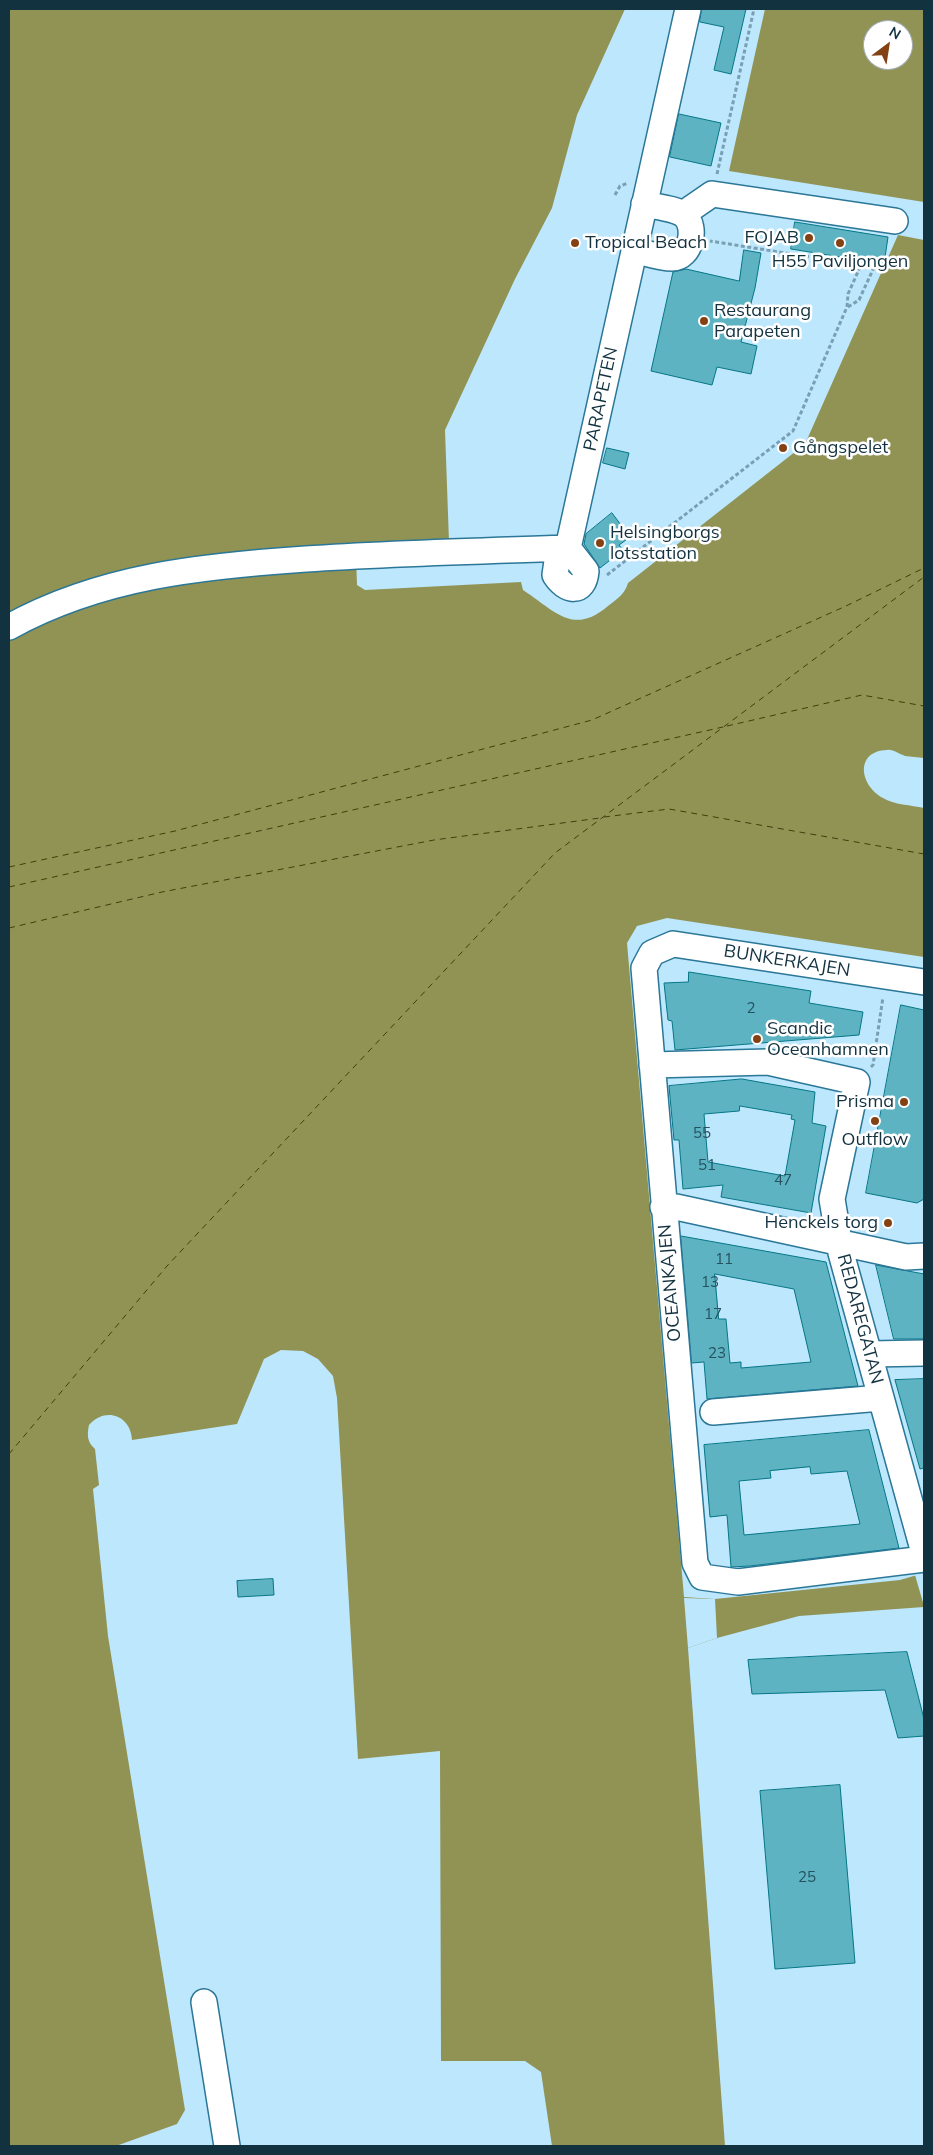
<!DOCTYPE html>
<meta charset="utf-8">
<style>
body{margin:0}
#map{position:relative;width:933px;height:2155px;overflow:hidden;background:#bde7fd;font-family:Mulish,sans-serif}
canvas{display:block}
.frame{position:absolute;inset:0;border:10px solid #133240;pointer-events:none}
.north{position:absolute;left:863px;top:20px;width:50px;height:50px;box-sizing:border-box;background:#fff;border:1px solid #a1adb3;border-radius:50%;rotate:31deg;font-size:14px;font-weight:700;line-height:20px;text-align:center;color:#133240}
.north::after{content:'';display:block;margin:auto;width:18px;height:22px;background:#844113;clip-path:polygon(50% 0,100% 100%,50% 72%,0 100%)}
</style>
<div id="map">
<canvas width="933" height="2155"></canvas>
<div class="frame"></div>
<div class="north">N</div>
</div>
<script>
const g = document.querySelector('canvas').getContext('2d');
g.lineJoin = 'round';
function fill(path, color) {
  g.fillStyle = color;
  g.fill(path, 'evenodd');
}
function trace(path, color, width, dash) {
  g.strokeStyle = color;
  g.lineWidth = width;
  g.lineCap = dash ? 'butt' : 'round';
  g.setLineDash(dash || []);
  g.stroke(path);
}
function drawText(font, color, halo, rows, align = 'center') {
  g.font = font + ' Mulish,sans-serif';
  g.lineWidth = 5;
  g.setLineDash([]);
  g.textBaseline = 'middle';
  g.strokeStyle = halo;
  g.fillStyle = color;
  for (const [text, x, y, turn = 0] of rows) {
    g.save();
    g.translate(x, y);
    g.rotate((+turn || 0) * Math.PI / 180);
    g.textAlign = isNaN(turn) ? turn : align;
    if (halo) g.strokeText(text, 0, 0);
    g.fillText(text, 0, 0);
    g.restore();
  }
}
const water = new Path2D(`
 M9 9H625L577 115 552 208 515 279 445 430 449 542 356 556 357 585 365 590 521 582 523 590C555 611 573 636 608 606 617 599 625 594 628 583L805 444 898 235 924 240V758C918 757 911 757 905 756 899 754 893 749 887 750 855 751 859 785 883 798 894 805 911 805 924 808V957L667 918 637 926 627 943 684 1597 715 1599 900 1580 924 1573V1607L799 1616 717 1638 688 1648 725 2146H552L541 2072 525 2061H441L440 1751 358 1759 337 1398 333 1376 318 1359 303 1351 281 1350 264 1359 237 1424 132 1440C131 1416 106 1406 89 1425 87 1435 87 1442 95 1449L99 1485 93 1489 108 1636 185 2110 177 2124 116 2146H9Z
 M765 9H924V202L729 171ZM873 30H903V60H873Z`);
const pier = new Path2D(`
 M924 1573V1606L915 1575Z
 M684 1598 715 1599 717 1638 688 1648Z`);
const ferry = new Path2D(`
 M727 726 862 695 924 706
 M604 817 669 809 924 854
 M9 867 175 831 592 720 846 606 924 568
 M9 887 723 727
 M9 928 162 892 434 840 600 818
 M9 1454 167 1266 555 853 924 577`);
const building = new Path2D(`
 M702 9H746L731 74 714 70 724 27 700 22Z
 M679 114 721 123 711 166 670 157Z
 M795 222 888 237 884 264 791 249Z
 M744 250 761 253 755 288 741 342 757 346 751 374 717 367 712 385 651 371 673 272 686 269 739 281Z
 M607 448 629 453 625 469 603 463Z
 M612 513 630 537 619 545 623 550 600 568 584 544 586 534Z
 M689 972 811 991 809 1003 863 1012 859 1035 675 1050 672 1021 668 1020 664 983 688 982Z
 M901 1005 924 1010V1199L917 1203 866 1193Z
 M742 1079 815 1092 812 1123 826 1126 811 1213 721 1197 723 1185 683 1189 679 1140H674L669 1086ZM740 1106 792 1115 791 1119 795 1120 785 1176 708 1162 704 1114 739 1111Z
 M681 1236 826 1262 858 1386 707 1399 704 1362 692 1363ZM715 1274 794 1289 811 1362 741 1368V1362L730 1363 726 1319H719Z
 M876 1265 924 1274V1339H894Z
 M924 1379V1468L920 1469 895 1380Z
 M869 1430 899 1548 750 1566 731 1567 727 1515 710 1517 704 1445ZM810 1467 811 1474 847 1471 860 1524 744 1535 739 1481 771 1478 770 1471Z
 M273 1579 274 1595 238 1597 237 1581Z
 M907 1652 924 1719V1736L898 1738 885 1690 752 1694 748 1660Z
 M840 1785 855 1963 775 1969 760 1791Z`);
const path = new Path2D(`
 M717 174 754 9
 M615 195 620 186 628 183
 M848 307 859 300 876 263
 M607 575 793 431 847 307 848 294 861 265 710 241
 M871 1067 873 1065 883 997`);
const minor = new Path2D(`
 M683 214 712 194 895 221
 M634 250C646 253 660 258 672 258 691 258 697 227 685 216 676 208 656 207 644 204
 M568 548 586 571C584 595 566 592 555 575L557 561 568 548 688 9
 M9 627C101 576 203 566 306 559 393 553 480 551 568 548
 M924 982 673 944 652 953 644 968 695 1563 702 1577 738 1582 924 1559
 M652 1065 768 1062 857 1082 832 1199 841 1253 924 1553
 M663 1207H676L906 1257 924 1256
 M869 1354 924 1353
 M713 1412 881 1398
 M204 2002 227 2146`);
const markers = [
 [809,238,5,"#844113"],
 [575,243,5,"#844113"],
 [840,243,5,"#844113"],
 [704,321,5,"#844113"],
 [783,448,5,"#844113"],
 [600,543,5,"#844113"],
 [757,1039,5,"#844113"],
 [904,1102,5,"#844113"],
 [875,1121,5,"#844113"],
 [888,1223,5,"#844113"]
];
const numberNames = [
 ["2",751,1008],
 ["55",702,1133],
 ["51",707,1165],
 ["47",783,1180],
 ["11",724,1259],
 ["13",710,1282],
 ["17",713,1314],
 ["23",717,1353],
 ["25",807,1877]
];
const poiNames = [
 ["FOJAB",799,238,"right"],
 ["Tropical Beach",585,243],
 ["H55 Paviljongen",840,262,"center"],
 ["Restaurang",714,311],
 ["Parapeten",714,332],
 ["Gångspelet",793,448],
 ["Helsingborgs",610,533],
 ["lotsstation",610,554],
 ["Scandic",767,1029],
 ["Oceanhamnen",767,1050],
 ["Prisma",894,1102,"right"],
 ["Outflow",875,1140,"center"],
 ["Henckels torg",878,1223,"right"]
];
const streetNames = [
 ["PARAPETEN",601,399,-78],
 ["BUNKERKAJEN",787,961,9],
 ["OCEANKAJEN",670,1283,-95],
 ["REDAREGATAN",860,1319,75]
];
fill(water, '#919354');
fill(pier, '#bde7fd');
trace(ferry, '#3f3f0c', 1, [6, 5]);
fill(building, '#5db3c2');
trace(building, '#057685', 1);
trace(minor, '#2b7797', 28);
trace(path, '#799fb2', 3, [4, 2.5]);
trace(minor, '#fff', 25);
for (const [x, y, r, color] of markers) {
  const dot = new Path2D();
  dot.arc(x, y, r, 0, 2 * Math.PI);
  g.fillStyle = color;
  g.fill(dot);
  trace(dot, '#fff', 2);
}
drawText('15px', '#265260', null, numberNames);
drawText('18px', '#133240', '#fff', poiNames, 'left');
drawText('18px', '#133240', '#fff', streetNames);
</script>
